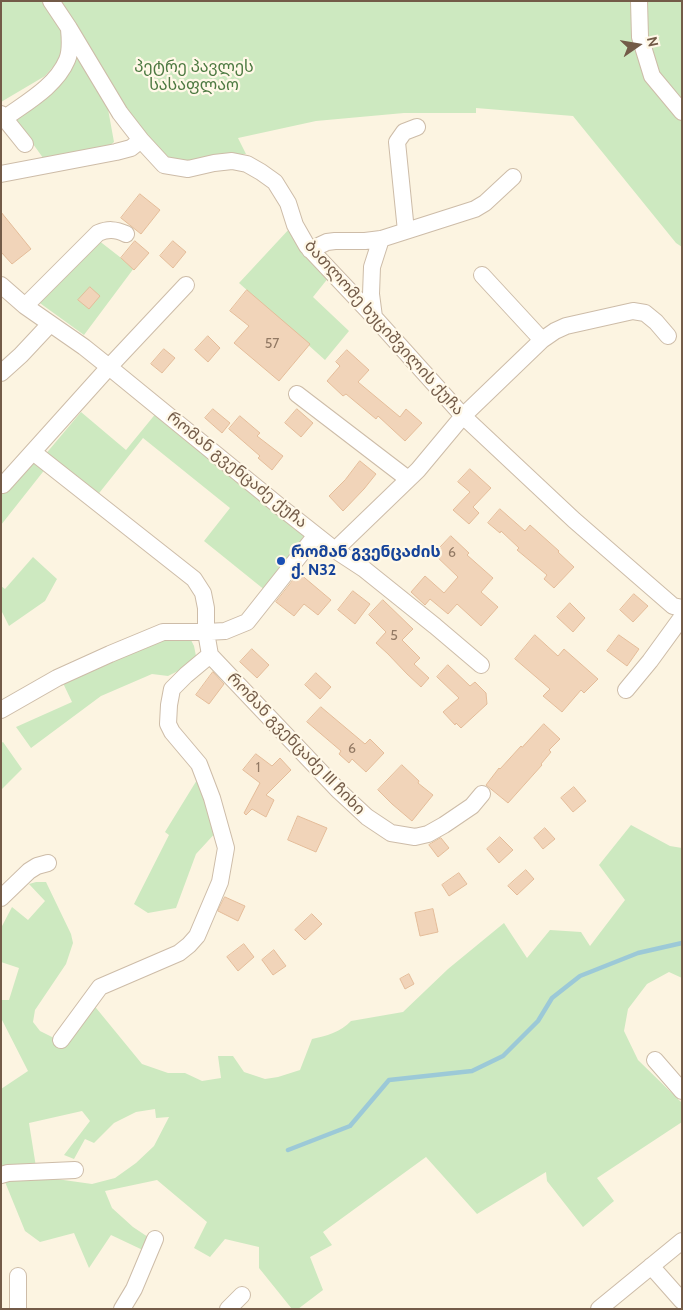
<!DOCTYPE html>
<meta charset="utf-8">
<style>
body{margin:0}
#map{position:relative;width:683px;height:1310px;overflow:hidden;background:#fcf4e1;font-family:Cabin,sans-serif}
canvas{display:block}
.frame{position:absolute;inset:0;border:2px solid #735b48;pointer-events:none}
.north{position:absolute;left:613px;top:20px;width:50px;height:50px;-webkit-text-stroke:4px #fff8e7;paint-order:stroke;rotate:77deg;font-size:14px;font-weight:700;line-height:20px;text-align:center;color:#735b48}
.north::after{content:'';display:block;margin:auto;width:18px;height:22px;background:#735b48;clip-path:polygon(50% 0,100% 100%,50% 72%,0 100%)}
</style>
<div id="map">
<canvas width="683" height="1310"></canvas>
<div class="frame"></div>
<div class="north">N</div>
</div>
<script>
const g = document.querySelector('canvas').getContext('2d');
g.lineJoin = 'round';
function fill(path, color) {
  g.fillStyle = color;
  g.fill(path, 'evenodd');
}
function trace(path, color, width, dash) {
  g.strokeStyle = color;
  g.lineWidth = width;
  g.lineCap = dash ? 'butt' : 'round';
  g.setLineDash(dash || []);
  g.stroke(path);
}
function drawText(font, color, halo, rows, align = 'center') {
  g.font = font + ' Cabin,"Noto Sans Georgian",sans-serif';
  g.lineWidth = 4.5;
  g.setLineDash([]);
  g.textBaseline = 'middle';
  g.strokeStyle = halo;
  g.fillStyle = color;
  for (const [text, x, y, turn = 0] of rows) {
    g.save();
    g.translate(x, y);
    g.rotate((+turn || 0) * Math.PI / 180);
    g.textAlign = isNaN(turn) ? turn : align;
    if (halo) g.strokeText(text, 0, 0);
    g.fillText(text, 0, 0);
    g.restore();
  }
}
const green = new Path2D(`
 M1 1H42L63 33 66 52 45 76 1 102Z
 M56 1H682V247L676 243 573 116 476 108V113H404L316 121 238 138 246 154 207 158 182 165 165 157 126 111Z
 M77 54 106 98 114 142 108 147 46 162 15 119Z
 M291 227 329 277 313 297 349 331 325 360 239 283Z
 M98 240 134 268 84 335 37 301Z
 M81 412 126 450 157 412 303 531 304 536 302 546 266 591 204 541 230 508 143 438 96 497 44 456Z
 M35 460 46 468 1 525V492Z
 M33 557 57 579 45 601 9 626 1 610V586L5 589Z
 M169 636 191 640 194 646 196 656 186 667 168 676 152 674 101 696 31 748 16 727 72 702 62 681Z
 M3 742 22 769 1 790V743Z
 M200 775 218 830 196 854 176 908 148 913 134 904 169 835 165 832Z
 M631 825 670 846 682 848V978L669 972 647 984 628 1009 624 1031 638 1060 682 1103V1122L597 1178 614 1201 583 1227 547 1181 546 1172 477 1214 426 1157 323 1232 332 1245 310 1257 323 1290 298 1309H292L259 1268V1247L225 1239 210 1257 194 1248 207 1222 157 1180 105 1191 112 1208 133 1227 151 1239 147 1252 111 1235 89 1268 74 1233 40 1242 25 1231 3 1177 35 1176 92 1184 115 1178 136 1163 154 1146 169 1117 156 1118 155 1109 136 1112 114 1123 94 1143 85 1139 74 1159 64 1155 90 1121 82 1111 29 1123 36 1167 1 1171V1089L28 1071 1 1018V1000H9L19 968 1 962V928L12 907 28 920 45 901 29 884 36 882H46L71 934 73 943 66 964 35 1010 33 1022 40 1031 54 1038 92 1003 142 1064 168 1073H185L202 1081 221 1078 218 1056H233L244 1072 265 1079 278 1077 300 1070 312 1039C326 1036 341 1032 351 1021L403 1012 448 969 504 923 527 958 550 930 581 932 590 946 625 900 599 865Z`);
const stream = new Path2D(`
 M288 1150 350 1126 389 1080 472 1071 503 1056 538 1021 552 998 580 976 638 953 682 943`);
const building = new Path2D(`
 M140 194 160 210 141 234 121 218Z
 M1 212 31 249 12 264 1 252Z
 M135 241 149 253 134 270 121 258Z
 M173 241 186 252 173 268 160 256Z
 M90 287 100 296 89 309 78 300Z
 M247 290 310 344 279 381 234 343 249 326 230 311Z
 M208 336 220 348 208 362 195 350Z
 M164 349 175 358 162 373 151 364Z
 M347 350 369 370 358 382 400 417 406 409 422 423 405 441 378 416 376 419 346 394 343 396 327 381 340 366 336 362Z
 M213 409 230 423 222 433 205 418Z
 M297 409 313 423 301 437 285 423Z
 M240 416 260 433 257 436 283 456 272 470 258 458 260 456 229 429Z
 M360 461 376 474 364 489 343 511 329 496 345 480Z
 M470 469 491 488 473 507 479 513 469 524 453 510 470 492 458 482Z
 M500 509 525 531 530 525 559 551 558 552 574 567 554 588 544 579 547 575 517 550 519 548 501 531 500 533 488 523Z
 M451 536 469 553 467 555 493 578 481 592 498 607 481 626 457 604 448 614 430 599 425 605 411 592 425 576 444 593 458 577 434 554Z
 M299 573 331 600 318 615 304 604 294 616 276 602Z
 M353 591 370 604 355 624 338 610Z
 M634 594 648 606 633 622 620 610Z
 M383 600 413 629 402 640 420 658 414 664 429 678 421 687 407 674 388 654 376 643 386 632 369 615Z
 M570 603 585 618 573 632 557 617Z
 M535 635 558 656 564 649 598 679 584 693 581 690 562 712 543 696 550 689 515 659Z
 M619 635 639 649 627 666 607 651Z
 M252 649 269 665 257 678 240 662Z
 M448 665 470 686 475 682 486 693 487 704 461 728 456 723 455 725 443 712 459 698 437 677Z
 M213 672 224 684 209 704 196 695Z
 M316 673 331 687 320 699 305 685Z
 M321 707 365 744 370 739 384 753 366 772 352 759 349 763 339 754 341 751 307 722Z
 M544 724 560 739 549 750 551 752 541 764 542 765 508 803 486 785 499 768 500 769 521 746 522 747Z
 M256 754 272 766 280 758 291 770 266 795 274 800 266 817 252 809 246 815 244 813 260 783 243 770Z
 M402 765 419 781 418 783 433 795 412 821 392 804 378 790Z
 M574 787 586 801 573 812 561 798Z
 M298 816 327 828 316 852 288 840Z
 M545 828 555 839 543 849 534 838Z
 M500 837 513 850 499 863 487 849Z
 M441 838 449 848 438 857 429 845Z
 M526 870 534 879 517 895 508 886Z
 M459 873 467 884 449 896 442 885Z
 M225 897 245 906 238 921 218 911Z
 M433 909 438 932 420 936 415 913Z
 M312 914 322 924 305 940 295 930Z
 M244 944 254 957 238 971 227 957Z
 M274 950 286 966 273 975 262 960Z
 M409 974 414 984 405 989 400 979Z`);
const minor = new Path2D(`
 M51 1 69 28 120 113 141 140 164 165 188 169 214 163 232 161 247 164 261 172 275 182 288 203 295 225 307 246 374 317 463 416 574 520 673 606 682 608
 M639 1 640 37 652 76 682 112
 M1 114 25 144
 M5 118C27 102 56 86 67 60 71 51 70 39 69 29
 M1 174 116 152 131 148 141 140
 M406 231 397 142 404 132 417 127
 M310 250 327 242 335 241H365L381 239 475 209 485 203 513 177
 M482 275 542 340
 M1 285 25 306 84 347 109 367 278 505 335 550 364 569 435 626 481 665
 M25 306 98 233C108 229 115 229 126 234
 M374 317 371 294 372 267 381 239
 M1 373 21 355 50 324
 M297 394 408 479
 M33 452 194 579 203 593 206 608V632L210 655 339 791 367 817 391 833 415 837 428 834 444 825 472 806 482 794
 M3 485 109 367 186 285
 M335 550 418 470 463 416 542 340 555 331 566 326 633 311 645 313 656 322 668 336
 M626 690 650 661 682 617
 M1 710 57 678 110 654 163 632H206L225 631 247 622 316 535
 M1 898 29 871 37 866 48 863
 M61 1040 100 987 179 953 189 945 197 936 220 882 226 848 212 798 199 764 172 732 168 724 169 705 172 689 186 675 210 655
 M655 1060 682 1091
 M1 1175 8 1173 75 1170
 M651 1266 682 1301
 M18 1309V1276
 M122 1309 134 1289 155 1239
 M228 1309 242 1295
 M599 1309 682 1241`);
const markers = [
 [281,561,5,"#1a4fb4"]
];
const numberNames = [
 ["57",272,344],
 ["6",452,553],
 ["5",394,636],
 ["6",352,749],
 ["1",258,768]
];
const parkNames = [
 ["პეტრე პავლეს",194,67],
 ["სასაფლაო",194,85]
];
const streetNames = [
 ["ბათლომე ხუციშვილის ქუჩა",384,328,48],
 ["რომან გვენცაძე ქუჩა",237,470,39],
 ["რომან გვენცაძე III ჩიხი",296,744,46]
];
const transitNames = [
 ["რომან გვენცაძის",291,552],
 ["ქ. N32",291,570]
];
fill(green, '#cde9c0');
trace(stream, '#9cc9d7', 4.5);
fill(building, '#f1d4b9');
trace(building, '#e4bc99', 1);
trace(minor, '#cdbca8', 18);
trace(minor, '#fff', 16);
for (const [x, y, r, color] of markers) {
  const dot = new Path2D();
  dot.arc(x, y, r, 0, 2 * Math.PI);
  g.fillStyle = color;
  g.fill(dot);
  trace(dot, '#fff8e7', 2);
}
drawText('14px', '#927964', null, numberNames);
drawText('16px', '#4c7941', '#fff8e7', parkNames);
drawText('16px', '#735b48', '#fff8e7', streetNames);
drawText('bold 16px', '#164399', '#fff8e7', transitNames, 'left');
</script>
